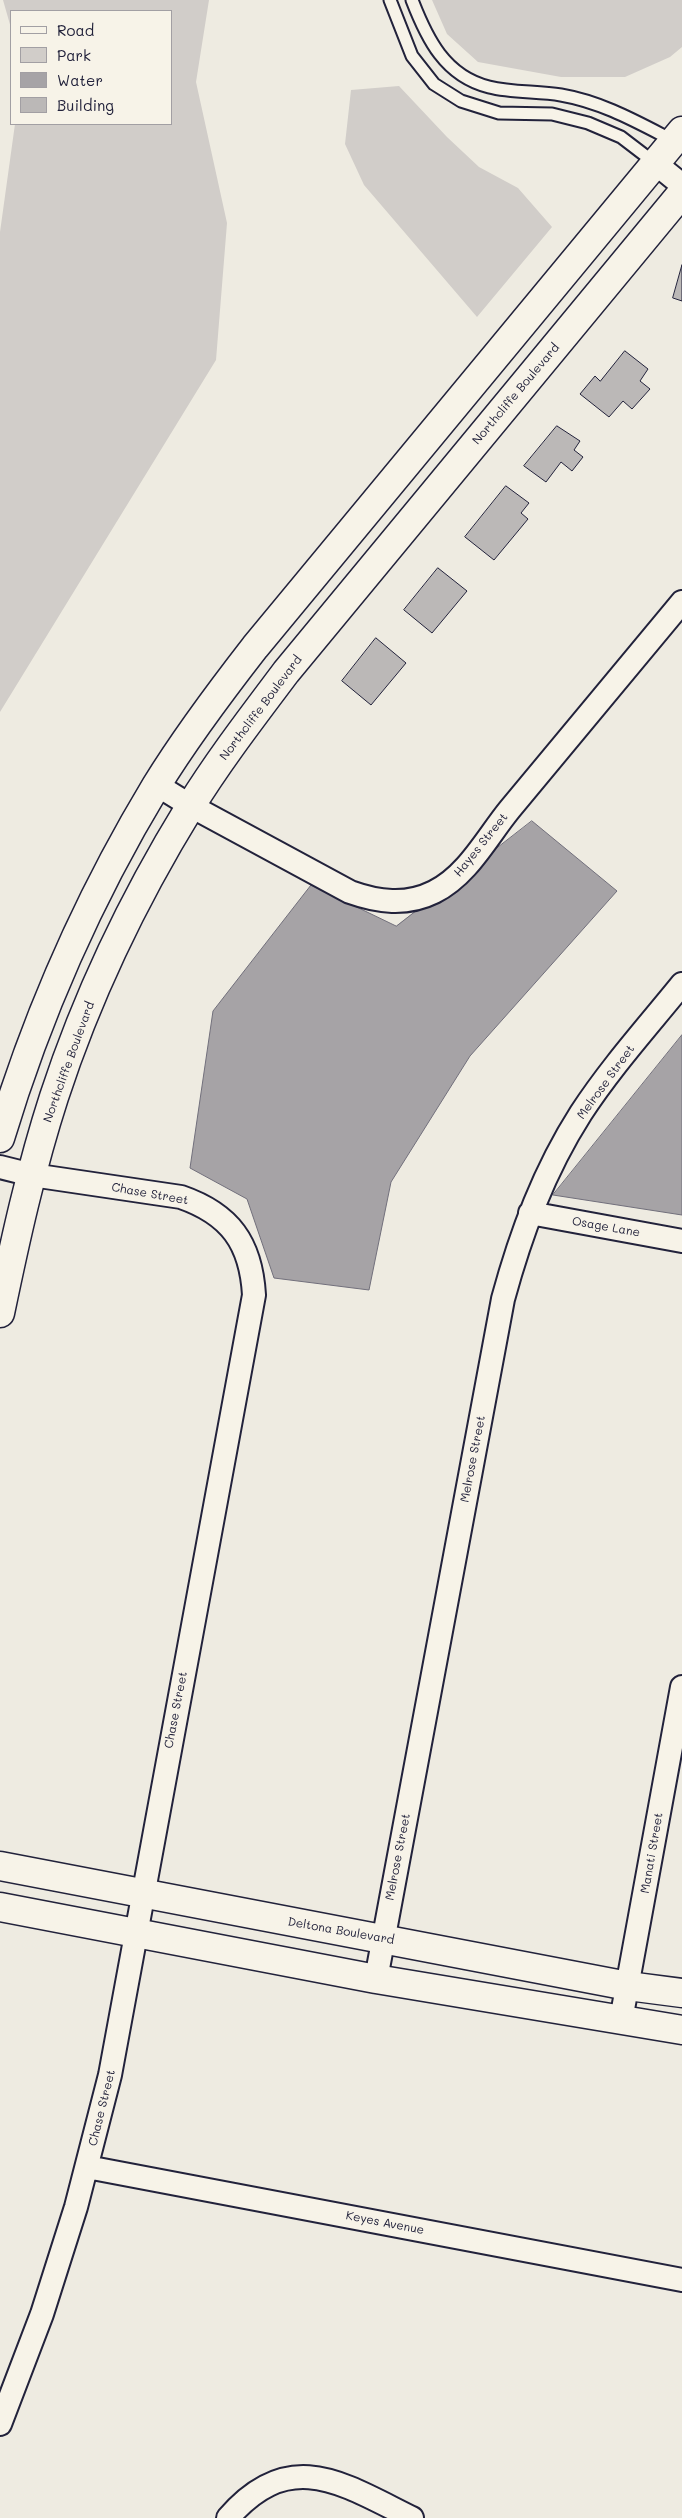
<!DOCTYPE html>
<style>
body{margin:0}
#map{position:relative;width:682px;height:2518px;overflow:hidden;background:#eeebe1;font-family:Mali,sans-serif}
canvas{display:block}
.legend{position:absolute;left:10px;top:10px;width:162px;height:115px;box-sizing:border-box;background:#f7f3e8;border:1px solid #a29fa3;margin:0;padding:6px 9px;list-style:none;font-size:15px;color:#22223b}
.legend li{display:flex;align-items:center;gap:10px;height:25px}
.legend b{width:25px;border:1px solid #a29fa3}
</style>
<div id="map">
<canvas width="682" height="2518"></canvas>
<ul class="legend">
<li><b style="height:6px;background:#f7f3e8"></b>Road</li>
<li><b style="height:14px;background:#d1cdc9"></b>Park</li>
<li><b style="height:14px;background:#a6a3a6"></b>Water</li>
<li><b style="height:14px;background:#bbb8b7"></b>Building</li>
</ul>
</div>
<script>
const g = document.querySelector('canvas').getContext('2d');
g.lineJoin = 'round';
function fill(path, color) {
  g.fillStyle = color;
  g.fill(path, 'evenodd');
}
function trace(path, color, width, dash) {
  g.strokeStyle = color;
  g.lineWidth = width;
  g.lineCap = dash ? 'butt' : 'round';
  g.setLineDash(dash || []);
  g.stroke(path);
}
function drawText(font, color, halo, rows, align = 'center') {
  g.font = font + ' Mali,sans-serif';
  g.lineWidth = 4;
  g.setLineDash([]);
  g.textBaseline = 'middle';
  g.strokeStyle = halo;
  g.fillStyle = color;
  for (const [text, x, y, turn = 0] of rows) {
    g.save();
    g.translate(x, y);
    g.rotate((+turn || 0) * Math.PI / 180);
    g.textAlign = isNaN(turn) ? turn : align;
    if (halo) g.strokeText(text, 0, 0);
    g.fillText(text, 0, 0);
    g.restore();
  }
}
const green = new Path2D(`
 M3 0H209L196 82 227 223 216 360 0 712V232L15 124H171V11H11V28Z
 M432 0H682V47L670 57 625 77H561L478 62 447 34Z
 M399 86 447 137 479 167 518 188 552 227 477 317 364 185 345 144 351 90Z`);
const water = new Path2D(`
 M532 821 617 891 470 1056 391 1182 369 1290 274 1278 247 1199 190 1168 213 1011 311 885 396 926Z
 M682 1035V1215L553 1195Z`);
const building = new Path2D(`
 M682 265V301L673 298Z
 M625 351 648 369 640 381 650 389 632 409 623 401 609 417 580 394 595 376 600 381Z
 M557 426 580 441 574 450 583 457 572 471 561 462 546 482 524 466Z
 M506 486 529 503 521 513 528 519 494 560 465 537Z
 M438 568 467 591 432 633 404 610Z
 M376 638 406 663 371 705 342 681Z`);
const lane = new Path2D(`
 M390 0 412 56 434 84 461 101 499 113 552 114 588 123 621 137 655 163
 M412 0C427 39 445 76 489 87 512 93 538 91 561 95 602 102 637 122 674 141`);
const street = new Path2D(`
 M655 163 682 185
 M157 785 191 806 350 892C378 902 406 906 434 892 468 875 487 837 510 809 567 740 625 671 682 602
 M0 1167 32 1175 181 1197C230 1214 251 1243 254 1295L110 2075 76 2207 42 2314 0 2424
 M530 1213 682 1241
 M376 1979 503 1299C521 1233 544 1171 581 1113 611 1067 648 1026 682 984
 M621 2020 682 1687
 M87 2167 682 2280
 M228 2518C290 2446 343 2484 412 2518`);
const secondary = new Path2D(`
 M0 1138C37 1015 89 897 156 786 186 737 220 692 255 647L682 131
 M0 1313C15 1241 31 1168 54 1097 87 996 134 898 190 807 219 760 253 716 286 672L682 193
 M0 1866 628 1986 682 1993
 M0 1907 376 1979 682 2030`);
const streetNames = [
 ["Northcliffe Boulevard",516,394,-50],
 ["Northcliffe Boulevard",261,708,-53],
 ["Hayes Street",481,845,-51],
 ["Northcliffe Boulevard",69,1062,-70],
 ["Melrose Street",606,1082,-54],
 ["Chase Street",150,1194,10],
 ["Osage Lane",606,1227,10],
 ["Melrose Street",473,1459,-79],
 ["Chase Street",176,1710,-79],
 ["Manati Street",652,1853,-80],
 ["Melrose Street",398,1857,-79],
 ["Deltona Boulevard",341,1931,10],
 ["Chase Street",102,2108,-76],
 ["Keyes Avenue",385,2223,11]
];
fill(green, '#d1cdc9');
fill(water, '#a6a3a6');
trace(water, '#716f7b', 1);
fill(building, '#bbb8b7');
trace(building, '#22223b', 1);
trace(lane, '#22223b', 15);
trace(street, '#22223b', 26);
trace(secondary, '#22223b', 31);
trace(lane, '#f7f3e8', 11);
trace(street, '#f7f3e8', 22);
trace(secondary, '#f7f3e8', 28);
drawText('12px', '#22223b', '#f7f3e8', streetNames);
</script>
